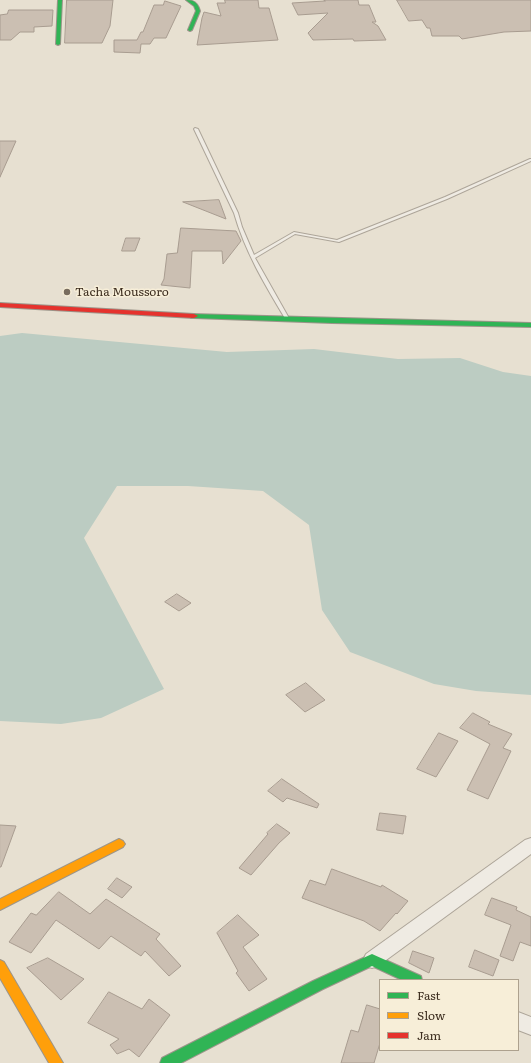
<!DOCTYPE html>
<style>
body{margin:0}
#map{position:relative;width:531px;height:1063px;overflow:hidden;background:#e7e0d1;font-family:Literata,serif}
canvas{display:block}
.legend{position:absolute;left:379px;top:979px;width:140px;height:72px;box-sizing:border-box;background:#f7eed8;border:1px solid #ada18e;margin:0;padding:5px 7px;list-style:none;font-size:12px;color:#3d2e20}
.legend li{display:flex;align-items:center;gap:8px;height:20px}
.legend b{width:20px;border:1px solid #ada18e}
</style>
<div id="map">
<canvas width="531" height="1063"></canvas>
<ul class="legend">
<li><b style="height:5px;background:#30b455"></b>Fast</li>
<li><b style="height:5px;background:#ff9f0a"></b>Slow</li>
<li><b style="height:5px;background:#e5322d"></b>Jam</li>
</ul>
</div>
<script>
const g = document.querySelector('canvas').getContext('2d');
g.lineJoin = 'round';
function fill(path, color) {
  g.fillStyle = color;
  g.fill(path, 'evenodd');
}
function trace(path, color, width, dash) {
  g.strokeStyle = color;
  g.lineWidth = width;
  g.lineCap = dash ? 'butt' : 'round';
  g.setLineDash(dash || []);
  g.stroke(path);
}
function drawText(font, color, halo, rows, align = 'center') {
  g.font = font + ' Literata,serif';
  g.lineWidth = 3;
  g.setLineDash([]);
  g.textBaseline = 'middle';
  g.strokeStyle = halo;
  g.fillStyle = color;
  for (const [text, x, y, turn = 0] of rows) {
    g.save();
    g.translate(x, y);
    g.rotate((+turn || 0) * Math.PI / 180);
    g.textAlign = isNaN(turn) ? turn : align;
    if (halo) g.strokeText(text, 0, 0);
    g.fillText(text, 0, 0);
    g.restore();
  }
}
const water = new Path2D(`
 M22 333 227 352 314 349 398 359 460 358 503 372 531 376V695L476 691 434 684 350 652 322 610 309 525 263 491 188 486H117L84 538 164 689 101 718 61 724 0 721V336Z`);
const building = new Path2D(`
 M67 0H113L110 26 102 43H65Z
 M225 0H258L259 8H269L278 40 197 45 202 18 204 12 221 16 217 3H225Z
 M324 0H358L359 5H369L376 22H372L378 26 386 40 354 41 353 39 313 40 308 33 328 13 298 15 292 3 325 1Z
 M397 0H531V31L504 32 462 39 459 36H432L430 28H427L422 20 409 21Z
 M165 1 181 6 166 38H154L150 44H141L140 53 114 52V40H137L141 32H143L154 5H163Z
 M9 10H53L52 26 34 27V32H20L11 40H0V15L7 14Z
 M0 141H16L0 177Z
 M219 200 226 219 183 202Z
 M181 228 236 231 241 241 223 264 222 251H192L190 288 161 285 164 279 167 254 177 253Z
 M126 238H140L135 251H122Z
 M177 594 191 603 179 611 165 602Z
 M306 683 325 700 305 712 286 695Z
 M473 713 490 722 488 724 512 734 503 748 511 751 488 799 467 790 490 744 460 728Z
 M439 733 458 741 436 777 417 769Z
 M282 779 319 804 317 808 287 798 283 802 268 791Z
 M380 813 406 816 403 834 377 830Z
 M277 824 290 833 279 843 251 875 239 868 268 834 267 833Z
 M0 825 16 826 1 867H0Z
 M332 869 381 887 382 885 408 901 397 914 396 913 380 931 364 921 302 898 310 880 325 885Z
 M117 878 132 887 122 898 108 889Z
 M59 892 90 914 106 899 160 934 156 939 181 966 169 976 145 951 141 956 111 936 99 949 56 920 31 953 9 942 31 913 36 915Z
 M492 898 517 907 516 910 531 917V946L520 942 513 961 500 956 511 925 485 915Z
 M238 915 259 935 243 947 267 979 249 991 236 973 238 971 217 933Z
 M475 950 499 960 493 976 469 967Z
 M413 951 434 958 429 973 409 963Z
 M48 958 84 979 61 1000 27 968Z
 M109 992 142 1009 149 999 170 1015 139 1057 129 1049 117 1054 110 1045 119 1039 88 1023Z
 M367 1005 380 1009V1043L374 1063H341L351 1030 358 1032Z`);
const lane = new Path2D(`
 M195 128 198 129 238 213 242 227 254 255 294 232 337 240 445 197 530 159H531V161L447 199 339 242 295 234 255 258 268 281 290 320 288 321 286 320C265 285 245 252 234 213L194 129Z`);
const street = new Path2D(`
 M531 838V854L378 966 372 968 366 966 363 960 366 954 525 840Z
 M518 1012 531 1017V1035L518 1030Z`);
const fast = new Path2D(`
 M58 0H62L60 44 58 45 56 44Z
 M186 0C194 0 198 3 200 11L192 30 190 31 188 30 196 11 194 6Z
 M191 314 531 323V327L332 323 194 318H191Z
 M372 954 421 976 422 980H402L372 966 323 989 181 1063H160L162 1058 313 981Z`);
const slow = new Path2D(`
 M119 839 123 841 125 844 123 847 0 910V899Z
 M0 960 4 962 63 1063H49L0 978Z`);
const jam = new Path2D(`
 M0 303 194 314 198 316 194 318 0 307Z`);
const markers = [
 [67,292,4,"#786c5e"]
];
const farPoinames = [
 ["Tacha Moussoro",75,292]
];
fill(water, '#bcccc2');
fill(building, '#cbbfb2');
trace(building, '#a89c90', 1);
trace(lane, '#ada599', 2);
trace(street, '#ada599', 2);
trace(fast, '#9c958a', 2);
trace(slow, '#9c958a', 2);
trace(jam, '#9c958a', 2);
fill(lane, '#efebe3');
fill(street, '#efebe3');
fill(fast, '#30b455');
fill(slow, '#ff9f0a');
fill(jam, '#e5322d');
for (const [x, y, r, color] of markers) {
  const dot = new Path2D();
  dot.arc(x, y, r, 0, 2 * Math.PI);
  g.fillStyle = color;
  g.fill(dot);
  trace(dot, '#f7eed8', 1.5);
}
drawText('12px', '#3d2e20', '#f7eed8', farPoinames, 'left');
</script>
